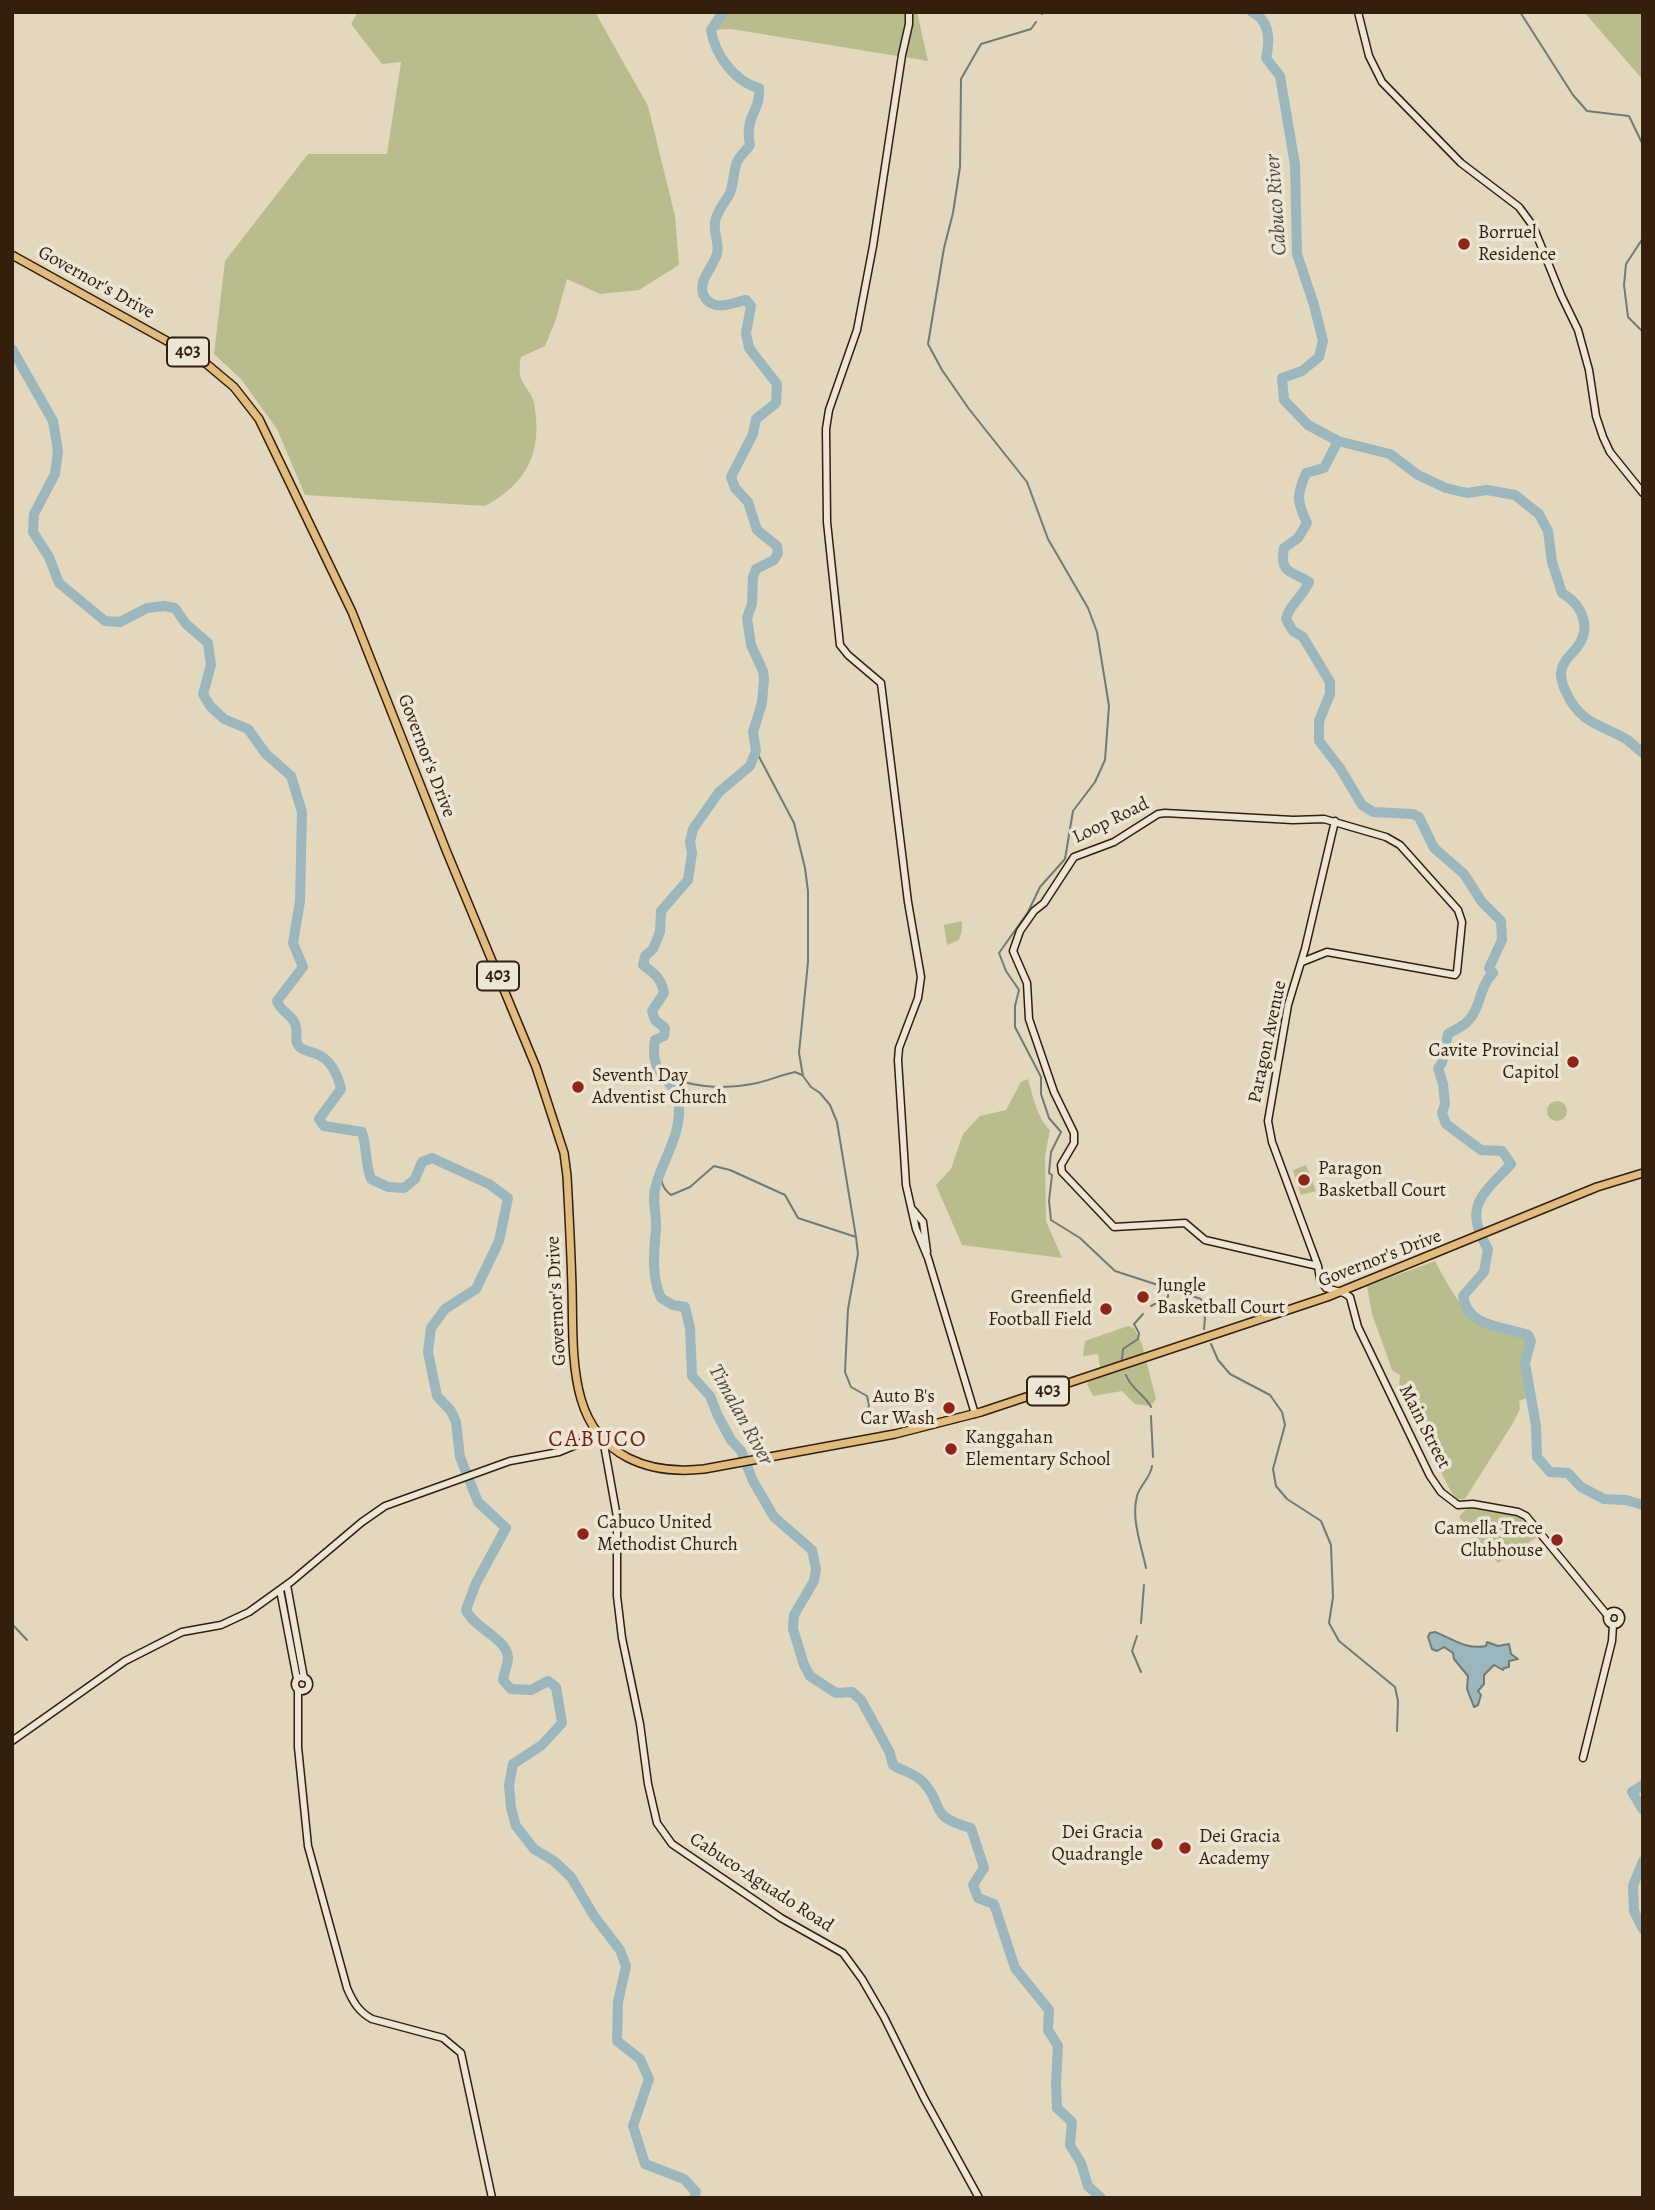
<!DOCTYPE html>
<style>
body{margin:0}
#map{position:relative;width:1655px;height:2210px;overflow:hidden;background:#e3d7be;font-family:Alegreya,serif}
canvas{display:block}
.frame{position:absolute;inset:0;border:14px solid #331f0c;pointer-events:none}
</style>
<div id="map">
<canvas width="1655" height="2210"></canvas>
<div class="frame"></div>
</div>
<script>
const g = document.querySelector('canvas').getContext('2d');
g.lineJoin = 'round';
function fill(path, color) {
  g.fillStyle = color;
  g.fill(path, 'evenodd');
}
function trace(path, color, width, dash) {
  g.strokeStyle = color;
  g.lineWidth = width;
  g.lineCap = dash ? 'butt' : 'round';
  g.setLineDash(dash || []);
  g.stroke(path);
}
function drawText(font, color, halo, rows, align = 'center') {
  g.font = font + ' Alegreya,serif';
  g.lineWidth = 7;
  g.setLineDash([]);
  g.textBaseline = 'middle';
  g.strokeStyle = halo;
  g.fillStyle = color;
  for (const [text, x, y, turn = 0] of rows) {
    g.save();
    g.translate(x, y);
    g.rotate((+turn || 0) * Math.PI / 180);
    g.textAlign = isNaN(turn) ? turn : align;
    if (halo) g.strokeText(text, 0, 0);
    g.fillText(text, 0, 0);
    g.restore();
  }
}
const green = new Path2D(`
 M358 12H595L648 106 675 216 679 265 639 290 600 294 567 279 555 322 545 346 521 357C520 362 519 369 520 374 521 384 531 391 534 403 543 451 528 483 485 506L305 495 277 429 241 379 214 354 225 261 308 154H387L401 62 382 64 351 24Z
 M723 12H917L928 61 731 29 711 30Z
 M1584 12H1643V80Z
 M962 921V931L959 940 947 945 944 925Z
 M1028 1079C1033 1096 1037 1118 1050 1130L1045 1156 1046 1221 1062 1258 962 1245 936 1185 951 1169 963 1134 980 1116 1006 1110 1021 1082Z
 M1547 1111a10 10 0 1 1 20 0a10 10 0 1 1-20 0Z
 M1306 1165 1316 1191 1301 1195 1293 1170Z
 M1435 1261C1447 1283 1461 1313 1485 1323 1499 1329 1514 1330 1528 1335L1531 1341 1525 1363 1529 1397 1519 1401 1520 1409 1513 1423 1465 1499H1457L1451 1492 1399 1388 1400 1375 1392 1370 1372 1314 1367 1286Z
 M1128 1326 1134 1328 1142 1344 1156 1399 1151 1406 1135 1404 1122 1391 1093 1396 1087 1384 1100 1368 1098 1354 1083 1356 1085 1341Z
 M1467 1508 1519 1516C1527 1519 1536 1528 1537 1537L1498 1563 1459 1517Z`);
const water = new Path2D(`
 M1435 1632C1453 1639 1466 1650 1486 1646L1487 1642 1498 1646 1509 1644 1511 1654 1518 1659 1509 1661V1667L1504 1668 1503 1670 1494 1665 1484 1675V1684L1478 1691 1481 1695 1478 1705 1474 1707 1467 1689 1468 1676 1454 1659 1453 1653 1444 1647 1437 1651 1432 1649 1428 1637 1430 1633Z`);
const stream = new Path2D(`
 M1520 12 1573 95 1587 111 1629 116 1643 145
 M1042 14 1044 12
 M1036 22 1031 29 981 44 961 79 960 167 953 213 944 248 928 344 942 370 969 409 1027 482 1048 539 1088 608 1097 632 1109 706 1105 760 1095 782 1073 811 1065 859 1040 887 1028 912 999 953 1006 971 1019 990 1015 1006V1027L1041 1077V1094L1049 1118 1061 1132 1051 1152 1049 1173 1052 1175 1049 1201 1051 1220 1080 1238 1115 1271 1201 1299 1205 1318 1204 1329
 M1643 238 1626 264 1624 285 1628 317 1643 332
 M756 751 794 823 805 868 808 891V962L799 1053 803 1076 811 1087 820 1093 830 1105 837 1122 856 1237
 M660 1073C687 1087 722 1090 752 1084 766 1082 780 1075 795 1072L802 1075
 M661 1170C661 1182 662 1188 671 1195L690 1187 714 1166 730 1170 785 1195 798 1218 856 1237 858 1254 848 1309 845 1372 851 1387 867 1396 869 1405 865 1422
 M1151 1306 1168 1297V1291L1164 1287
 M1211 1344 1218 1360 1230 1374 1270 1395 1282 1412 1285 1425 1273 1469 1276 1486 1287 1499 1321 1521 1331 1545 1333 1597 1329 1623 1339 1641 1395 1687 1398 1701 1397 1731
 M1122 1359 1123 1349 1138 1339 1139 1333 1134 1324 1143 1314
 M1126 1375C1130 1388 1145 1395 1151 1407
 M1151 1416 1153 1457
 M1146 1568C1141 1544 1131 1519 1137 1496 1140 1485 1151 1477 1152 1466
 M1141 1623 1144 1585
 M12 1624 27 1640
 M1137 1636 1132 1651 1141 1672
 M1635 1796 1643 1802`);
const river = new Path2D(`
 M723 12 711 30C715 55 735 82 759 88 761 112 744 115 750 145 746 151 740 155 737 162 733 172 734 183 730 193 725 203 716 212 715 222 713 233 720 243 717 254 713 268 694 284 706 299 717 312 733 302 746 300L751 306 746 333 749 348 777 384 776 403 756 419 753 434 731 477 735 488 748 502 757 530 777 546 778 553 774 560 756 569 753 577 752 604 747 618 751 645 763 671 764 679 762 703 753 732 756 751 750 766 719 792 693 829 690 842 692 853 688 880 661 911 660 932 653 949 645 956 643 965C655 974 661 978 664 993L652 1011 655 1020 665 1028 664 1036 655 1040C648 1079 678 1080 679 1103 681 1137 664 1156 656 1185 651 1200 657 1213 656 1228 654 1251 651 1276 661 1298L673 1305 685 1307 690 1328 692 1376 710 1396 718 1416 731 1440 741 1451 753 1481 774 1517 812 1550 816 1569 814 1581 794 1615 793 1629 804 1665 810 1676 836 1693 852 1692 861 1700 876 1727 890 1753 893 1765C902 1771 914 1773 922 1781 946 1805 926 1816 971 1828L984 1868 973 1885 978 1898 994 1904 1015 1968 1049 2010 1048 2030 1058 2046 1056 2083 1057 2108 1072 2122 1070 2145 1081 2163 1088 2186 1101 2198
 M1252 12C1271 21 1270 41 1266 58L1280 76 1295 165 1297 254 1314 305 1323 341 1319 357 1302 371 1282 378 1284 400 1308 425 1338 441 1390 454 1418 475 1446 488 1467 493 1487 490 1515 495 1539 514 1548 531 1552 562 1562 593C1584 606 1593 630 1574 651 1568 657 1562 663 1561 674 1561 680 1564 689 1567 694 1581 724 1602 725 1626 739 1632 743 1637 749 1643 753
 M12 349 53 421 58 451 55 474 34 514 33 532 49 557 59 583 105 621 120 622 147 608 164 606 175 608 186 624 208 643 211 665 203 694 210 706 224 719 248 729 266 754 291 776 302 812 300 901 293 943 303 967 277 1001C280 1012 294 1015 296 1027 298 1035 293 1042 301 1048 305 1051 312 1052 317 1054 331 1060 338 1076 341 1089L319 1119 324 1126 362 1132C367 1147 365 1163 371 1179L388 1187 404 1188 415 1179 422 1162 432 1158 489 1184 508 1198 499 1241 476 1289 445 1309 431 1328 428 1352 437 1396 451 1411 456 1422 460 1457 478 1502 506 1528 476 1583 466 1610C474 1628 507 1639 508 1657 508 1664 504 1673 503 1680L511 1689 531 1690 548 1681 556 1687 562 1723 542 1745 513 1764 509 1785 511 1808 516 1826 534 1849 554 1861 571 1877 594 1916 620 1950 626 1966 618 2002 617 2041 640 2059 649 2079 633 2126 645 2164 684 2179 696 2192 694 2198
 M1338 441 1324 468 1306 473C1296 496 1297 502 1307 523L1298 538 1284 548C1279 574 1292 571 1309 582 1302 598 1289 605 1286 619L1293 631 1303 637 1330 682V694L1319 721V741L1340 768 1362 805 1373 812 1413 814 1419 817 1434 848 1464 874 1482 902 1501 921 1502 940 1489 968 1493 973C1479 986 1481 1009 1467 1022 1462 1027 1454 1030 1448 1034L1442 1063 1438 1068 1443 1084 1445 1104 1442 1113 1446 1124 1481 1150 1502 1151 1511 1164C1483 1194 1462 1206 1488 1249L1484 1272 1463 1296C1468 1328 1503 1326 1528 1335L1531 1341 1525 1363 1536 1426 1537 1457 1550 1472 1568 1473 1581 1487 1604 1499 1626 1500 1643 1505
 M1643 1785 1632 1792 1643 1810
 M1643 1861 1633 1886 1634 1911 1643 1929`);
const secondary = new Path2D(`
 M909 12V24L902 55 873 246 857 330 829 410 826 429 827 522 840 645 848 655 881 683 908 902 921 977 918 998 899 1048 898 1060 906 1185 916 1229 928 1258 975 1414
 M1358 12 1369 56 1382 82 1461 163 1519 207 1533 226 1561 295 1578 330 1589 370 1596 416 1603 437 1610 452 1643 493
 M1302 962 1327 952 1455 975 1457 972 1462 922 1458 910 1400 845 1386 837 1324 819 1293 820 1165 813 1158 814 1114 842 1074 857 1044 903 1034 911 1020 931 1013 951 1027 983 1029 1019 1054 1092 1074 1133V1143L1061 1165 1062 1172 1114 1227 1185 1223 1205 1240 1318 1266
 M913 1210 923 1222 927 1252
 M1326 1288 1320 1279 1318 1266 1272 1142 1268 1121 1288 1005 1305 949 1335 821
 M1326 1288 1344 1293 1350 1297 1358 1327 1430 1476 1441 1492 1458 1505 1473 1504 1518 1512 1526 1516 1608 1616
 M603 1439 617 1517V1596L622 1638 640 1724 648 1784 657 1823 672 1844 781 1918 843 1953 862 1979 884 2017 924 2098 979 2198
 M287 1585 304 1678
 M280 1590 297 1679
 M1607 1618a7 7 0 1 1 14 0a7 7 0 1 1-14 0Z
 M295 1684a7 7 0 1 1 14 0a7 7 0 1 1-14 0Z
 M298 1690V1747L308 1846 347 1988C353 2002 359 2012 372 2019L443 2038 461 2053 492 2198
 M12 1741 125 1661 182 1632 221 1625 249 1612 292 1581 362 1522 385 1506 510 1461 559 1452 600 1435
 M1583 1758 1612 1641 1613 1625`);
const primary = new Path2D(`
 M12 255 203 361 234 387 259 419 352 612 446 850 536 1067 564 1153 567 1176C569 1213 571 1251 572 1288 573 1324 571 1364 581 1399 598 1457 649 1475 704 1469L895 1434 981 1412 1327 1297 1597 1187 1643 1173`);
const markers = [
 [1464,244,7,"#8f2418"],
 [1573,1062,7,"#8f2418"],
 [578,1087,7,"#8f2418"],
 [1304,1180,7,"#8f2418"],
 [1143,1297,7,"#8f2418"],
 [1106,1309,7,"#8f2418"],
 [949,1408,7,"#8f2418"],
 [951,1449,7,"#8f2418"],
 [583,1534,7,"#8f2418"],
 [1557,1540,7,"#8f2418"],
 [1157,1844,7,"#8f2418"],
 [1185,1848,7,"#8f2418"]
];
const shields = [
 [188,352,42],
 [498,976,42],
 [1048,1391,42]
];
const shieldNames = [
 ["403",188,352],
 ["403",498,976],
 ["403",1048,1391]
];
const poiNames = [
 ["Borruel",1478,233],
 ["Residence",1478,255],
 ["Cavite Provincial",1559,1051,"right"],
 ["Capitol",1559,1073,"right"],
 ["Seventh Day",592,1076],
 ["Adventist Church",592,1098],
 ["Paragon",1318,1169],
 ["Basketball Court",1318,1191],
 ["Jungle",1157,1286],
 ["Basketball Court",1157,1308],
 ["Greenfield",1092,1298,"right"],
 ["Football Field",1092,1320,"right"],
 ["Auto B's",935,1397,"right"],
 ["Car Wash",935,1419,"right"],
 ["Kanggahan",965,1438],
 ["Elementary School",965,1460],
 ["Cabuco United",597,1523],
 ["Methodist Church",597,1545],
 ["Camella Trece",1543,1529,"right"],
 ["Clubhouse",1543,1551,"right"],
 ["Dei Gracia",1143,1833,"right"],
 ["Quadrangle",1143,1855,"right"],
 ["Dei Gracia",1199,1837],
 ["Academy",1199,1859]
];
const streetNames = [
 ["Governor's Drive",96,283,29],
 ["Governor's Drive",426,756,69],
 ["Loop Road",1111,821,-26],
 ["Paragon Avenue",1268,1042,-78],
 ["Governor's Drive",1380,1259,-21],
 ["Governor's Drive",557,1301,-93],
 ["Main Street",1424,1427,63],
 ["Cabuco-Aguado Road",761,1883,33]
];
const waterNames = [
 ["Cabuco River",1277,205,-94],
 ["Timalan River",740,1415,61]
];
const quarterNames = [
 ["CABUCO",598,1440]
];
fill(green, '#b9bd8e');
fill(water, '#9cb6bd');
trace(water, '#727a76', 2);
trace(stream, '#727a76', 2);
trace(river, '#9cb6bd', 10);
trace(secondary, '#331f0c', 9);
trace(primary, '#331f0c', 10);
trace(secondary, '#ede5d5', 6);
trace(primary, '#e2bc7f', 7);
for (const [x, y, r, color] of markers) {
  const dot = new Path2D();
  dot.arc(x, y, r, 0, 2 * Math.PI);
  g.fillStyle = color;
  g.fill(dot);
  trace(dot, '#ede5d5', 2.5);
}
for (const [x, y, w] of shields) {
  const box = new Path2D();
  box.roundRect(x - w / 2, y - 14.5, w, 29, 5);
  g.fillStyle = '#ede5d5';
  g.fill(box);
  trace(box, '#331f0c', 2);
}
drawText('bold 18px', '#331f0c', null, shieldNames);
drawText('19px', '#331f0c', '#ede5d5', poiNames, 'left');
drawText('19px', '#331f0c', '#ede5d5', streetNames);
drawText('italic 21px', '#524c41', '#ede5d5', waterNames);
g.letterSpacing = '2px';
drawText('23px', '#7a1f14', '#ede5d5', quarterNames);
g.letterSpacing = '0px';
</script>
